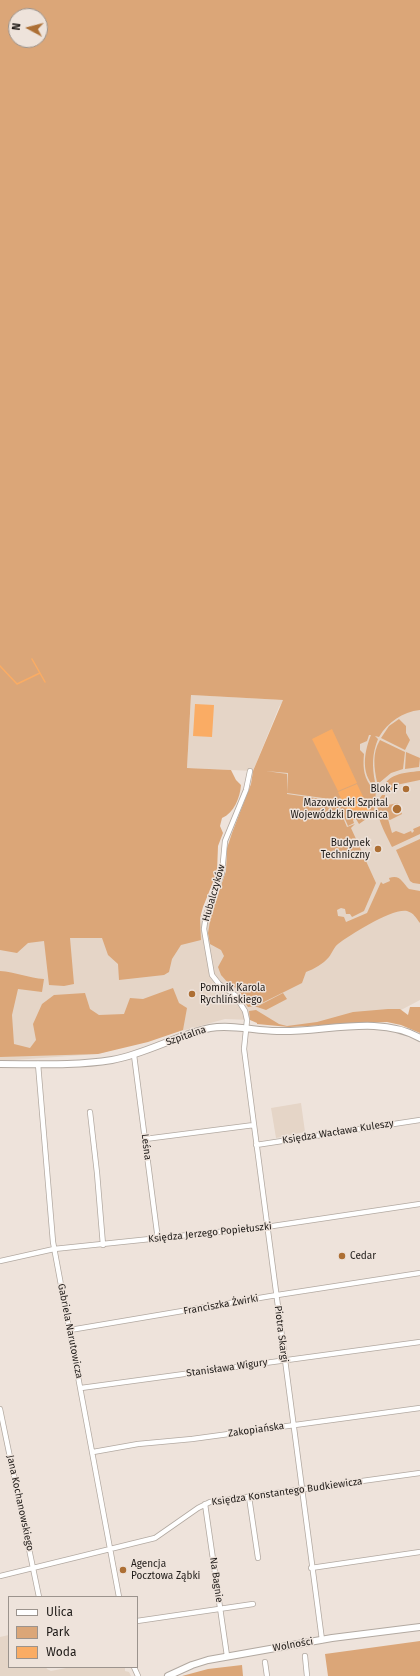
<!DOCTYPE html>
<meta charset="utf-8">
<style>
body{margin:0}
#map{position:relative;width:420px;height:1676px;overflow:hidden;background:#eee3db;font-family:"Fira Sans",sans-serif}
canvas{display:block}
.legend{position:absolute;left:8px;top:1596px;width:130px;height:72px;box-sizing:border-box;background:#eee3db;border:1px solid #9b938d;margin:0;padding:5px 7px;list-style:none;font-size:12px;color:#1e1a17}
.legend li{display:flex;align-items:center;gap:8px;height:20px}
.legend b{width:20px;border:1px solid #9b938d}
.north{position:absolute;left:8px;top:8px;width:40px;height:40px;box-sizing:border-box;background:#eee3db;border:1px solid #9b938d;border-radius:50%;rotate:277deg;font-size:11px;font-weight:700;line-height:16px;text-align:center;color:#1e1a17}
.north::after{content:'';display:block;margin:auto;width:14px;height:18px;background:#ad6f34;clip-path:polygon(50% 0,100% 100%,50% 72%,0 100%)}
</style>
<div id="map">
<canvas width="420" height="1676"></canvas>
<ul class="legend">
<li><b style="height:5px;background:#fff"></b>Ulica</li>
<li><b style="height:11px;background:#dba678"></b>Park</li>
<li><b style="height:11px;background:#faac64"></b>Woda</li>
</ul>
<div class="north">N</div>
</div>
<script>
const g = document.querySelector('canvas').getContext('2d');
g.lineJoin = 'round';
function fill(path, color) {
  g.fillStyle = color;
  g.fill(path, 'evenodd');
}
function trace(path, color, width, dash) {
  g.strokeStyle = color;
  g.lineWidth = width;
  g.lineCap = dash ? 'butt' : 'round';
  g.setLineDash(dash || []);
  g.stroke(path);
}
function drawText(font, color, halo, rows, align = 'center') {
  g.font = font + ' "Fira Sans",sans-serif';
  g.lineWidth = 3;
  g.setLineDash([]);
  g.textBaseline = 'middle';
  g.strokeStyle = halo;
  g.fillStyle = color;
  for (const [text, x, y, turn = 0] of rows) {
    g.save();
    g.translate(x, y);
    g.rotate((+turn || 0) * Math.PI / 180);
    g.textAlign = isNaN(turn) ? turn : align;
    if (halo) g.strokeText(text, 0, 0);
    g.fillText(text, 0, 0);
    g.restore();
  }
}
const built = new Path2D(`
 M191 695 284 700 279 707 253 771 187 768Z
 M292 700 420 706V1000L382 1020 289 1027 251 1020 225 1019 98 1054 0 1061V915H209L229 872Z
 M301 1103 305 1132 276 1138 271 1108Z
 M9 1635V1667H46L47 1669 51 1671 71 1667H125V1671L129 1672 131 1676H0V1637Z`);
const green = new Path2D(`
 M0 0H420V710C402 712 388 722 379 737L375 736 378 739C372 754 372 766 375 782L371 783C361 769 365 750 371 735H369L367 741 360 744V750L364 754C363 765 363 775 370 785L375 784C377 795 374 805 374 816L369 818V817L359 824 356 819 353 820 354 823 348 826 337 800 287 793 288 773 266 771 287 774V794L336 801 347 827 355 824 351 828 376 883 364 911 352 917 350 914H346L345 909 341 908 337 910 338 916 344 917 346 922 367 913 381 882 383 884 390 881 389 878C400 874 402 882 409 889L420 891V923C416 918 414 913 407 911 392 908 350 935 338 944 334 947 332 953 329 957 323 964 314 969 306 972L302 983 258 1005 242 995 238 989 229 984 221 975 218 967 224 956 221 950 210 944 208 933 211 915 226 871 227 848 232 833 251 784 253 771 283 700 191 695 187 768 231 770 236 780 241 785C240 798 234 813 222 818L220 826 223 833 218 846 217 872 203 907 200 918 201 940 181 945 172 959 169 972 164 975 119 980 118 964 108 955 102 938H70L74 984 64 986 49 985 44 941 28 943 17 953 0 950ZM16 16H40V40H16Z
 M399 719 406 726V733L410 740 405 750 381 738 389 726Z
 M380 740 405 752 403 769 391 773 379 783 377 782C374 768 372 753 380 740Z
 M406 752 420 758 419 767 405 769Z
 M420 771V780L396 785 391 791 381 792C387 773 403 773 420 771Z
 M382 795H385L386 807 388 805 398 803 402 814 390 820 388 819 392 833 396 831 404 834 411 831 412 833 414 831 413 829 420 826V834L392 847C386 834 370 809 382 795Z
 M420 839V884L413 883 410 881 396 850Z
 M0 971C15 972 29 978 44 979L42 992 18 989 12 1015 14 1044 30 1048 36 1040 33 1024 42 1004 54 995 85 993 90 1009 99 1015 124 1014 130 998 143 999 173 988 179 1003 187 1008 183 1030 148 1042 98 1054 0 1057Z
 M283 993 287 999 266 1010 254 1006 248 1007 240 995 258 1006Z
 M410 1007H420V1033L401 1025 387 1022 289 1027 257 1024V1023L250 1020 249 1011 256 1010 279 1024 287 1026 317 1022 353 1012 388 1009H400L408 1015Z
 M420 1641V1676H328L325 1654Z
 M242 1665 243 1676H182L208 1669Z`);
const water = new Path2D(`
 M195 704 214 705 212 737 193 736Z
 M332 729 357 783 338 791 312 739Z
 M357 784 370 811 351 820 338 792Z`);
const stream = new Path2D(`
 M32 659 45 682
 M0 666 17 684 40 673`);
const minor = new Path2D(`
 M250 771 246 790 225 841 222 873 206 915 204 929 212 975 219 984 235 995 245 1011 247 1020 244 1049 322 1640
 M134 1055 158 1240
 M38 1064 53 1242 119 1597
 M90 1112 97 1173 103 1245
 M145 1139 254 1125
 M256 1145 420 1120
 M0 1261 54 1249 266 1227 420 1204
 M70 1330 271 1296 420 1273
 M81 1388 420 1342
 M0 1409 39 1597
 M93 1452 138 1444 192 1439 420 1408
 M249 1497 258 1558
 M205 1504 227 1656
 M311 1568 420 1552
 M0 1576 155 1538 198 1508 210 1502 420 1473
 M137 1621 253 1604
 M305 1656 307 1676
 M265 1662 267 1676
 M134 1667 138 1676`);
const tertiary = new Path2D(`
 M0 1064C37 1064 75 1066 112 1060 146 1054 177 1035 210 1028 232 1024 255 1031 277 1031 322 1033 379 1014 420 1038
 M168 1676 192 1665 208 1660 332 1638 420 1627`);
const markers = [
 [406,789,4,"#ad6f34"],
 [397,809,5,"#ad6f34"],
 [378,849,4,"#ad6f34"],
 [192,994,4,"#ad6f34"],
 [342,1256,4,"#ad6f34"],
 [123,1570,4,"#ad6f34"]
];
const poiNames = [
 ["Blok F",398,789],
 ["Mazowiecki Szpital",388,803],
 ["Wojewódzki Drewnica",388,815],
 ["Budynek",370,843],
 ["Techniczny",370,855],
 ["Pomnik Karola",200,988,"left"],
 ["Rychlińskiego",200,1000,"left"],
 ["Cedar",350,1256,"left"],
 ["Agencja",131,1564,"left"],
 ["Pocztowa Ząbki",131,1576,"left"]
];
const streetNames = [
 ["Hubalczyków",214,893,-74],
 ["Szpitalna",186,1036,-19],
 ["Księdza Wacława Kuleszy",338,1132,-9],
 ["Leśna",146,1147,83],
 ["Księdza Jerzego Popiełuszki",210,1233,-6],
 ["Franciszka Żwirki",221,1305,-10],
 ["Gabriela Narutowicza",70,1331,79],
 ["Piotra Skargi",281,1334,83],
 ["Stanisława Wigury",227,1368,-8],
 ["Zakopiańska",256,1430,-8],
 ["Księdza Konstantego Budkiewicza",287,1492,-8],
 ["Jana Kochanowskiego",20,1503,78],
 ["Na Bagnie",216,1580,82],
 ["Wolności",293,1645,-10]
];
fill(built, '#e5d5c7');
fill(green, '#dba678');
fill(water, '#faac64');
trace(stream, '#faac64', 1.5);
trace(minor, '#b2a9a1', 6);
trace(tertiary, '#b2a9a1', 8);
trace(minor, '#fff', 4.5);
trace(tertiary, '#fff', 6);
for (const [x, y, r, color] of markers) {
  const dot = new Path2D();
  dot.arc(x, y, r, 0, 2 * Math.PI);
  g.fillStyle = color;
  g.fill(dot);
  trace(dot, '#eee3db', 1.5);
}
drawText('10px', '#1e1a17', '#eee3db', poiNames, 'right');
drawText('10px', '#1e1a17', '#eee3db', streetNames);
</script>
